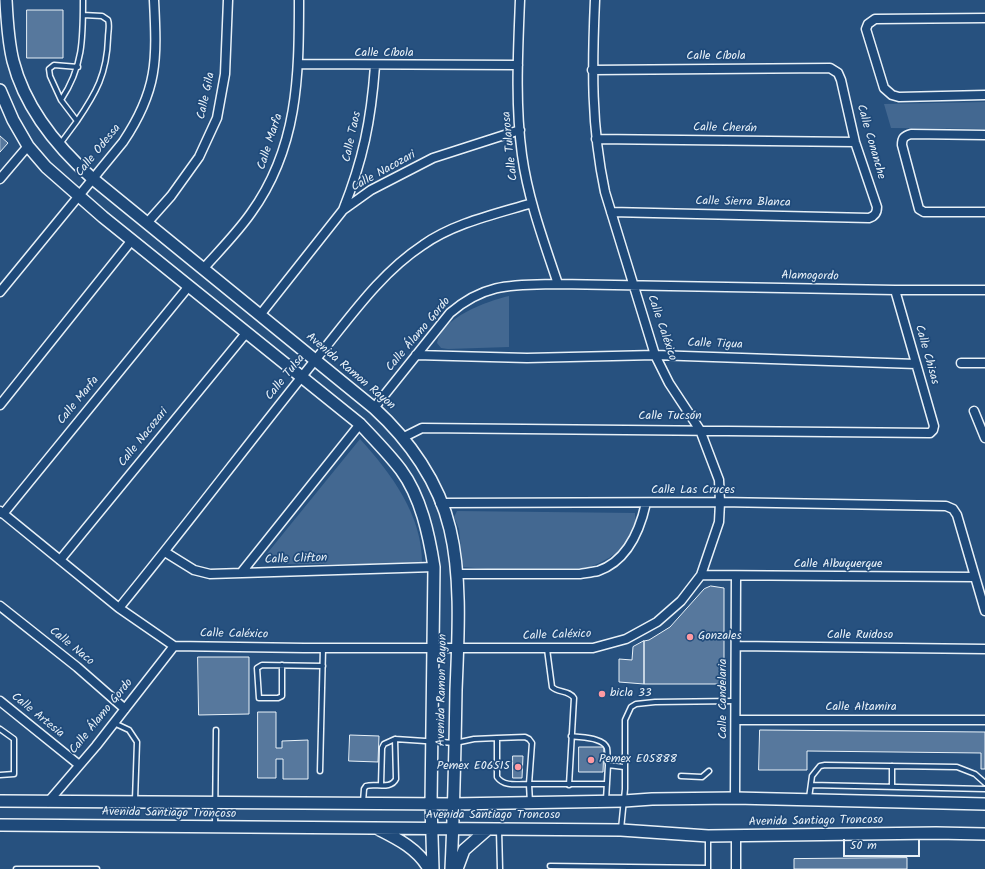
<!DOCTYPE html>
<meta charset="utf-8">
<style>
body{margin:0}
#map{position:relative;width:985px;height:869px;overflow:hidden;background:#27517f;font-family:Kalam,sans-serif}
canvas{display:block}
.scale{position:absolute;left:843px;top:839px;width:77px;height:18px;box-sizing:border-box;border:2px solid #e8f1f8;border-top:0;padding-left:5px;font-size:12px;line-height:14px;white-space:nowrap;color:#e8f1f8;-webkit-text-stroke:3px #1f4a7a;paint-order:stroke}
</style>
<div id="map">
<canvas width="985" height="869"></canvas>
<div class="scale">50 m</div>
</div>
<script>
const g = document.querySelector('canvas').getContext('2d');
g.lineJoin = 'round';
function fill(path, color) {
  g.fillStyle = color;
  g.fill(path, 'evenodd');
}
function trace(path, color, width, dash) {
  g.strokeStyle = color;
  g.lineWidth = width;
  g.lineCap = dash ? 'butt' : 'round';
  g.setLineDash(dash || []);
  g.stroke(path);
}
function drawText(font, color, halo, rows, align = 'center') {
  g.font = font + ' Kalam,sans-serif';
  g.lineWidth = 3.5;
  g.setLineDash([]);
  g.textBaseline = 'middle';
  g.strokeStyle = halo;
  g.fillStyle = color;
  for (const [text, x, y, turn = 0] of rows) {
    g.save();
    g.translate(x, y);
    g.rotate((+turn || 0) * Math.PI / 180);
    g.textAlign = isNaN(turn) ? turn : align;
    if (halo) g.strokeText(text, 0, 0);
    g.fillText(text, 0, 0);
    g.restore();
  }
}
const green = new Path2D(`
 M985 102V129L891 128 884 104Z
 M509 296V347L448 349 441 348 437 343C441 318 487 301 509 296Z
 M360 439C391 473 423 516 422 564H271L266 562 265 556Z
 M457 511 635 513C635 517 636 522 635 525 630 548 607 561 587 568L487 569 463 567 459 529 454 517Z`);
const building = new Path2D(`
 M27 10H63V58H27Z
 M0 136 8 143 0 152Z
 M711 586 724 588V684H644V641L649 640 670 627 704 589Z
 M644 641V684L619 682V659L632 660 633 647Z
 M198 657H249V714L199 715Z
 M258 712H276V748H282V741L308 740V779H283V759H276V778H258Z
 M760 730 985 732V769H981V753L807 751V770H759Z
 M350 735 379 736 378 762 349 761Z
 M579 747H604L603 772H579Z
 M513 756H523L522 778H513Z
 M907 858V869H794V859Z`);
const service = new Path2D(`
 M61 100 50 76 49 69 54 65 78 67
 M77 121C96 93 107 74 108 38 108 32 110 25 108 20L102 16 83 15
 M60 144 77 121 61 100C83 67 83 39 83 0
 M547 649 552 687C558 693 569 690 574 698L569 785
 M282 665V696L278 698H259L257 668 262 665 323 666
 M114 723 129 730 137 742 135 800
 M0 729 14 739V774L0 775
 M571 736C581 738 603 737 607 748 608 753 607 760 608 765
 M892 766V786
 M320 771 323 648
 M681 776 702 777 709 771
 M381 785 382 748 384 744 395 739
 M811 785 985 789
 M809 798 812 776 820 766 825 765 957 767 975 774 985 783
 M606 800 608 765 624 767
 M363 802 364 789 366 786C375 783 391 790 396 779L395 739 455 743 474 739 497 738V777C504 787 518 784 529 784L532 743 529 739 525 737 497 738
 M530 803 529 784H607
 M215 827 216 730
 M621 829 625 789V720L631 707 636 704 655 702 735 701
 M499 830 500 869
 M550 866 708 868
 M16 869H97
 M708 869V836`);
const minor = new Path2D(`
 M520 0C518 51 515 104 522 155 528 199 544 242 558 284
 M985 18 875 19 868 24 866 29 884 88 892 95 899 97 985 95
 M299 64 518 65
 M592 70 830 68 838 73 841 80 855 142 877 207C877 213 875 216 869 218L611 212
 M985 135 911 134C904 136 902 138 902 145L919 209 924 212H985
 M596 139 855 142
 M0 179 28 146
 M343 210C363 160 371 121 375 66
 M147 223 171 196 199 157 217 118 225 74 228 0
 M203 269C219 251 237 233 251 213 298 148 299 77 299 0
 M0 292 123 142C158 90 157 60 154 0
 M260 315 343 210 371 190 433 158 520 130
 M416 355 527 358 655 355 916 364
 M961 363H985
 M0 405 132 240
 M374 408 450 313C486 282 514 285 558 284L895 290H985
 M974 411 985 438
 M404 437 422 428 930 433 933 430 934 426 895 290
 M440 503 720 502 946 506 953 509 957 515 985 611
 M0 511 119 608 174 646 304 648H593L626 639 657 622 681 601 701 575 719 522 720 502 719 480 700 430 669 383 655 355 605 192C591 126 592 67 595 0
 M3 514 189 286
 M165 552 194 570 210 574 434 567
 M60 560 247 332
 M241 573 360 424
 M456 574H580C586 573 593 572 598 571 627 561 640 530 646 503
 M701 575 975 577
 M0 606 77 667 125 709
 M119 608C186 526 250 441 316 359 349 319 379 274 423 245 454 223 496 214 532 203
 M736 646 985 649
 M0 701 78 764
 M737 720H985
 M735 798 736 576
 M48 802 96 746 174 646
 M736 836V869`);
const secondary = new Path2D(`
 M6 0C7 20 8 41 13 61 25 108 57 147 93 179L374 408C409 440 439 482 450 529 462 579 458 639 456 690 455 750 454 809 451 869
 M0 90 13 120 28 146 46 167 103 217 360 424C374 439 389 454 401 470 421 497 429 535 434 567L431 804 433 869
 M0 801 453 804 624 801 652 799 735 798 985 804
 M0 825 621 830 708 836 936 833 985 834
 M378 829C398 839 418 849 429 869
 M457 869 464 850 488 829`);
const markers = [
 [690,637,4,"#ff9aa2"],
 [602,694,4,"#ff9aa2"],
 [591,760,4,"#ff9aa2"],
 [518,767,4,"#ff9aa2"]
];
const streetNames = [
 ["Calle Cíbola",384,54],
 ["Calle Cíbola",716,57],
 ["Calle Gila",207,96,-78],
 ["Calle Cherán",725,129,1],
 ["Calle Taos",353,137,-78],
 ["Calle Marfa",271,142,-72],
 ["Calle Conanche",870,142,74],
 ["Calle Tularosa",511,146,-96],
 ["Calle Odessa",99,151,-51],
 ["Calle Nacozari",384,172,-29],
 ["Calle Sierra Blanca",743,203,1],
 ["Alamogordo",810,277,1],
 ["Calle Caléxico",661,328,71],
 ["Calle Álamo Gordo",419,335,-50],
 ["Calle Tigua",715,345,2],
 ["Calle Chisas",926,355,74],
 ["Avenida Ramon Rayon",350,372,40],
 ["Calle Tulsa",286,378,-51],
 ["Calle Marfa",79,401,-51],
 ["Calle Tucsón",670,417],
 ["Calle Nacozari",144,438,-51],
 ["Calle Las Cruces",693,491],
 ["Calle Clifton",296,560,-2],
 ["Calle Albuquerque",838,565],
 ["Calle Caléxico",234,635,1],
 ["Calle Caléxico",557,636,-2],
 ["Calle Ruidoso",860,636],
 ["Calle Naco",71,647,39],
 ["Avenida Ramon Rayon",443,690,-89],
 ["Calle Candelaria",724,699,-90],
 ["Calle Altamira",861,708],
 ["Calle Artesia",37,716,39],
 ["Calle Álamo Gordo",102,717,-51],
 ["Avenida Santiago Troncoso",169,814,1],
 ["Avenida Santiago Troncoso",493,816],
 ["Avenida Santiago Troncoso",816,822,-1]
];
const poiNames = [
 ["Gonzales",698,637],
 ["bicla 33",610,694],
 ["Pemex E05888",599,760],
 ["Pemex E06515",510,767,"right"]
];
fill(green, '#436891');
fill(building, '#57789d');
trace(building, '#e8f1f8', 1);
trace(service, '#e8f1f8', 7);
trace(minor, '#e8f1f8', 11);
trace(secondary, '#e8f1f8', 14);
trace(service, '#1f4a7a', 4);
trace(minor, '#1f4a7a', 8);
trace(secondary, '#1f4a7a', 11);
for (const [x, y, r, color] of markers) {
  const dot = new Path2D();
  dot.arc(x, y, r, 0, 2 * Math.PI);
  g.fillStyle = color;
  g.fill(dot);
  trace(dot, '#1f4a7a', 1.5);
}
drawText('12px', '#e8f1f8', '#1f4a7a', streetNames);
drawText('12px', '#e8f1f8', '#1f4a7a', poiNames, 'left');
</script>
